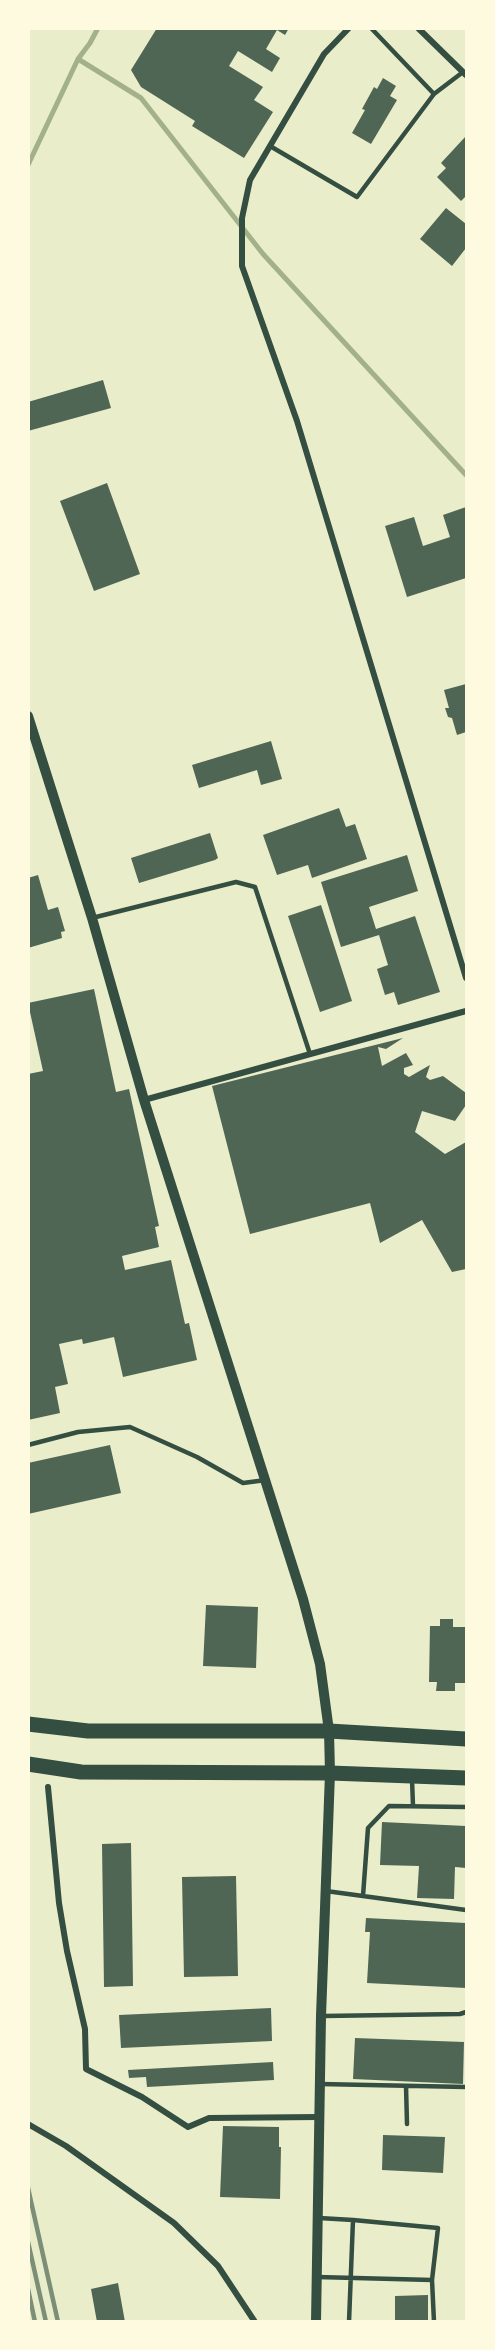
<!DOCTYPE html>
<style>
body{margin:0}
#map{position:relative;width:495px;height:2350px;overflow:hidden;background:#e9edc9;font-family:"Crimson Pro",serif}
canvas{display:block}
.frame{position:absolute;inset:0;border:30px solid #fefae0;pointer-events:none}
</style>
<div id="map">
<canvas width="495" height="2350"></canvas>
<div class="frame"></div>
</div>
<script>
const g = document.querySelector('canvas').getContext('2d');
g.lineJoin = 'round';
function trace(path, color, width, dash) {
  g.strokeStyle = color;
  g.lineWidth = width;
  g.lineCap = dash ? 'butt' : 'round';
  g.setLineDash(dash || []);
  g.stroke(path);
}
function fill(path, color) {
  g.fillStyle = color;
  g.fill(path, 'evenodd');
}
const stream = new Path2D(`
 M78 59 141 98 263 254 466 475
 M28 165 78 59 90 43 98 28`);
const building = new Path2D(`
 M157 28H289L285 35 277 30 266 49 280 58 272 72 238 51 229 66 263 87 254 100 273 112 244 158 192 126 195 121 141 87 131 70Z
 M383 78 396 86 390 96 397 100 371 144 352 133 365 110 362 109 374 87 377 89Z
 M466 136V196L461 201 437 177 446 168 441 163Z
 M446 208 466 224V248L452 266 420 239Z
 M103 380 111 408 28 431V402Z
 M107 483 140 574 94 591 60 501Z
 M466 507V578L407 597 385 526 414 517 423 546 450 537 443 515Z
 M466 684V732L457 735 452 718 448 717 445 708H449L444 690Z
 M271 741 282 779 261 785 257 770 199 788 192 765Z
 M339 808 346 827 355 824 367 859 312 878 308 865 277 875 263 835Z
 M210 833 218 858 215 860 139 883 131 858Z
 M407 855 418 891 369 907 376 929 415 916 440 992 398 1005 394 992 385 995 377 969 388 965 379 935 341 947 321 882Z
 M38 875 48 910 58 907 65 931 61 932 62 938 28 948V878Z
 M321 905 352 1001 320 1012 288 916Z
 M94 989 116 1092 129 1089 159 1226 155 1227 159 1247 122 1256 125 1270 171 1260 185 1324 189 1323 197 1360 123 1377 114 1337 83 1344 82 1339 59 1344 68 1384 55 1387 60 1413 28 1420V1074L43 1071 28 1003Z
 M403 1038 386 1049 378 1047 382 1066 406 1053 413 1065 404 1068V1074L409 1077 430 1065 426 1077 430 1080 443 1076 466 1093V1105L455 1121 422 1111 415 1132 445 1154 466 1142V1269L452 1272 422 1220 380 1243 370 1203 250 1234 212 1086Z
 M110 1445 121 1493 28 1514V1463Z
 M206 1605 258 1607 256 1668 203 1666Z
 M440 1619H453V1627H466V1683H455V1691H436L437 1682H429L430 1626H440Z
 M382 1822 466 1826V1868L455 1867 454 1899 417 1898 419 1866 380 1865Z
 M131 1843 133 1986 104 1987 102 1844Z
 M236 1876 238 1976 184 1977 182 1877Z
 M366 1918 466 1923V1988L367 1983 370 1932H365Z
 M271 2008 272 2041 121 2048 119 2015Z
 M355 2038 464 2042 463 2084 353 2079Z
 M273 2062 274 2080 147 2087 146 2077 129 2078 128 2070Z
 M223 2126 279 2127V2147H281L280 2199 220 2197Z
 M383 2135 445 2137 443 2173 382 2170Z
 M118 2283 125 2322H97L91 2289Z
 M428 2295V2322H395V2296Z`);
const service = new Path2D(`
 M371 28 434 94 463 72
 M270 146 357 197 434 94
 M92 918 236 882 255 887 310 1054
 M28 1445 78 1432 130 1427 197 1457 243 1483 266 1480
 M412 1779 413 1806
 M326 1891 466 1910
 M363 1896 368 1828 389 1806 466 1807
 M323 2016 460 2014 466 2012
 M320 2084 466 2087
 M406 2086 407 2124
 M319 2218 353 2220 349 2322
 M353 2220 438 2228 432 2280 434 2322
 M317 2277 432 2280`);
const minor = new Path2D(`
 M349 28 324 54 250 180 242 218V266L297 421 466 978
 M418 28 466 75
 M144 1100 466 1011
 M48 1787 59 1903 67 1951 85 2029 86 2069 142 2097 188 2127 209 2118 319 2117
 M28 2124 66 2146 174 2223 218 2266 255 2322`);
const tertiary = new Path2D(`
 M28 716 92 918 144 1100 303 1599 320 1664 329 1731 330 1773 321 2016 316 2322`);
const primary = new Path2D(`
 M28 1724 88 1731H329L466 1739
 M28 1764 81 1772 330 1773 466 1778`);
const rail = new Path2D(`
 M28 2188 58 2322
 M28 2242 46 2322
 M28 2289 35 2322`);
trace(stream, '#a3b18a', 5);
fill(building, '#4f6655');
trace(service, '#344e41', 4.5);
trace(minor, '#344e41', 6);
trace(tertiary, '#344e41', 10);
trace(primary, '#344e41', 15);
trace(rail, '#7c8e77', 4.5);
</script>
